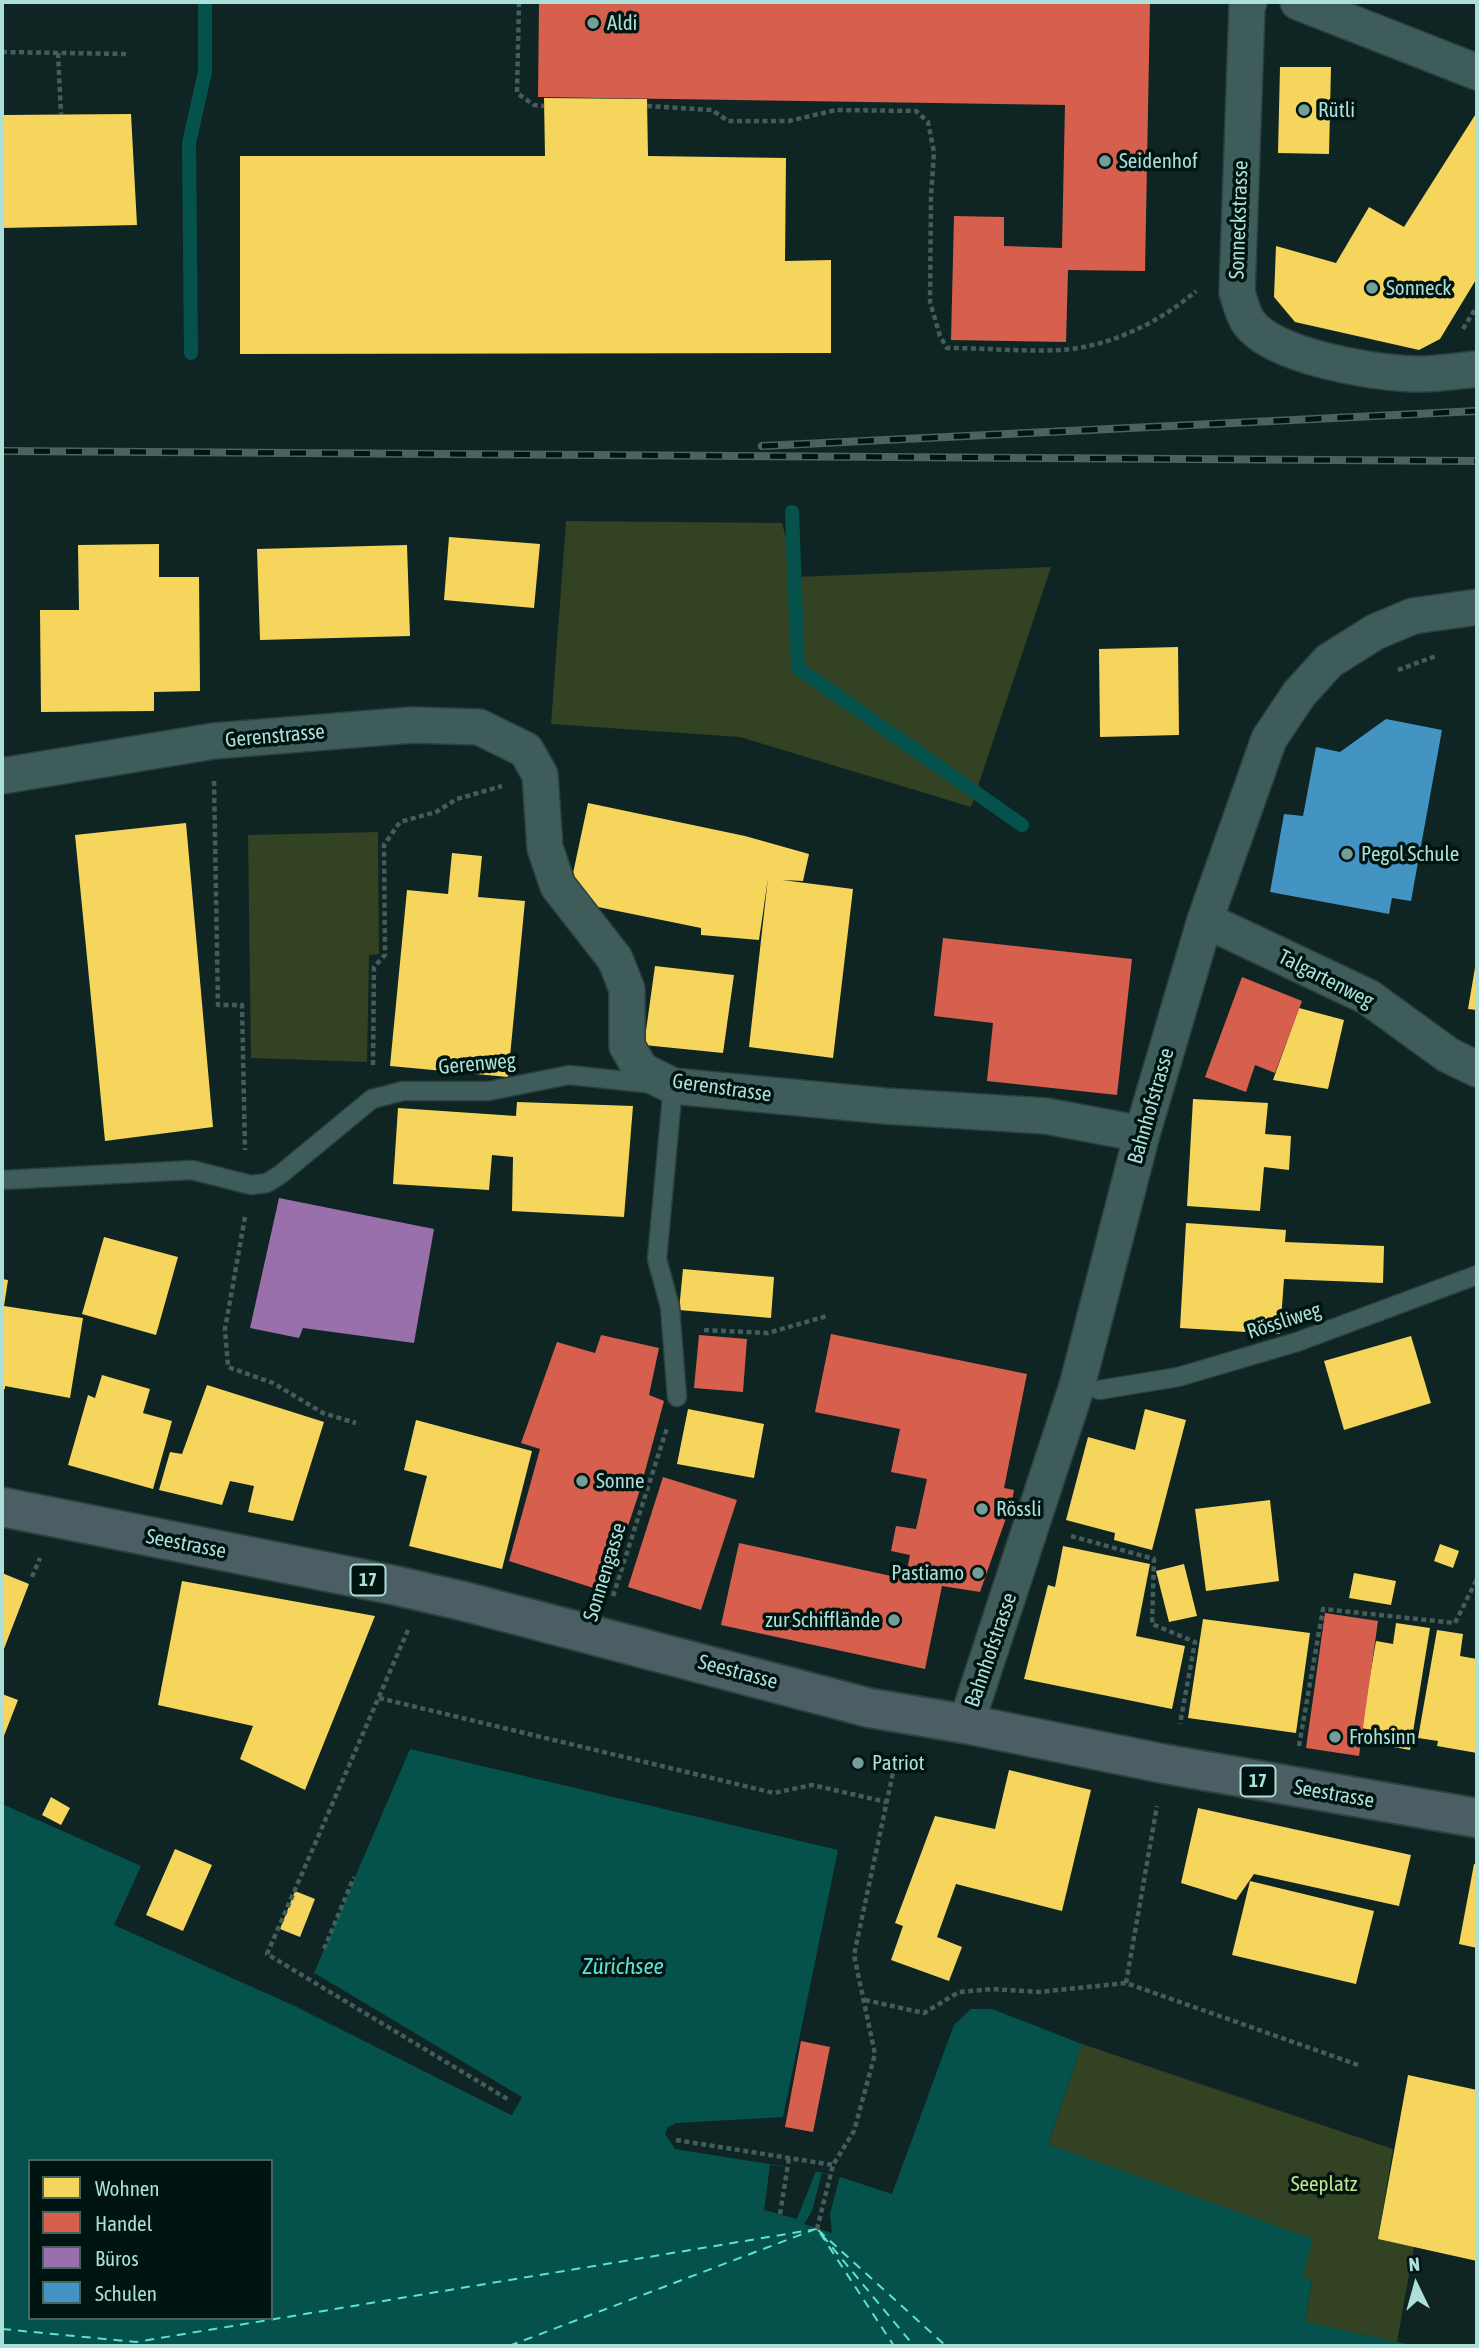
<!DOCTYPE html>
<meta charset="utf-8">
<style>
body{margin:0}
#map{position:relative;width:1479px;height:2348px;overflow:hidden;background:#0f2523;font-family:"Asap Condensed",sans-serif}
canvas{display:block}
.frame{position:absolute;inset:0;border:4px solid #abdfd8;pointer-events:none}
.legend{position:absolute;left:28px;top:2159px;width:245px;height:161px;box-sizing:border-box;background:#001412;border:2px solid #446561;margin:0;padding:9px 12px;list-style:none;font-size:21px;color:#abdfd8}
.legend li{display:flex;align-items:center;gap:14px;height:35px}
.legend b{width:35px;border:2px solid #446561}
.north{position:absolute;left:1381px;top:2250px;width:70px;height:70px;-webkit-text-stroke:5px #001412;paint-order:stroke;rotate:355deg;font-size:19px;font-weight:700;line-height:28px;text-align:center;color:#abdfd8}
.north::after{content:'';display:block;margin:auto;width:24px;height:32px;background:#abdfd8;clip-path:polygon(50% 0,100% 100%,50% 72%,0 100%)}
</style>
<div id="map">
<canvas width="1479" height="2348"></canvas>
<div class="frame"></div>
<ul class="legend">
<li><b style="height:19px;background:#f6d55c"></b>Wohnen</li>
<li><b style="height:19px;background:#d6604d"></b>Handel</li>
<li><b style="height:19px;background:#9970ab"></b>Büros</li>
<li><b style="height:19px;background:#4393c3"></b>Schulen</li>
</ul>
<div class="north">N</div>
</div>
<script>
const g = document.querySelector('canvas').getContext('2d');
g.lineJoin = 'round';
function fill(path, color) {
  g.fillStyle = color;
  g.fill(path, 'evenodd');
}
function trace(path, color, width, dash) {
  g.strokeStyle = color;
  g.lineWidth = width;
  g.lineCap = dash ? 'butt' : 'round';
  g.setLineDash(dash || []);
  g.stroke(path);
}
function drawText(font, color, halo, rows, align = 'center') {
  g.font = font + ' "Asap Condensed",sans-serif';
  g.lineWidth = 7;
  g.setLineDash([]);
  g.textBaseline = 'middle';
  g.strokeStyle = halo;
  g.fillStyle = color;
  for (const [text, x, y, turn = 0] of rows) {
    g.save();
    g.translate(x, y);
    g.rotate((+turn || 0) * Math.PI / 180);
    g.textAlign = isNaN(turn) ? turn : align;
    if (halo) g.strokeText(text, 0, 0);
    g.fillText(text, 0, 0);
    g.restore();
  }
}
const green = new Path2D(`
 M566 521 782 523 796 577 1051 567 971 807 740 737 551 724Z
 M378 832 379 954 369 955 367 1062 251 1058 248 835Z
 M1082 2044 1393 2149 1378 2239 1414 2246 1397 2342 1305 2322 1312 2280 1302 2278 1312 2239 1048 2144Z`);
const water = new Path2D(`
 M410 1749 838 1850 783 2117 676 2123 668 2127 665 2134 675 2149 831 2174 892 2194 954 2025 971 2009H992L1082 2044 1048 2144 1313 2239 1303 2277 1312 2280 1305 2322 1416 2346H2V1804L141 1866 114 1925 299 2008 511 2115 521 2097 314 1973ZM30 2161H271V2318H30Z`);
const pier = new Path2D(`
 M314 1973 522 2097 512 2115 299 2008 300 2005 510 2110 517 2098 313 1977Z
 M770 2165 816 2171 797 2219 764 2210Z
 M822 2173 840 2176 830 2214 832 2233 804 2224 812 2211Z`);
const homes = new Path2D(`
 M1280 67H1331L1329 154 1278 153Z
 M544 98 647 99 648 156 786 158 785 261 831 260V353L240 354V156H545Z
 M1477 112V278L1440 339 1419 350 1295 322 1274 297 1276 246 1336 263 1369 207 1404 227Z
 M131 114 137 225 2 228V115Z
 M449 537 540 544 534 608 444 600Z
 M159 544V577H199L200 691 154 692V711L41 712 40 610H79L78 545Z
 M407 545 410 636 260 640 257 549Z
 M1178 647 1179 735 1100 737 1099 649Z
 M588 803 745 836 809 854 803 881 782 880 853 889 833 1058 749 1047 768 878 759 940 701 935V928L593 906 572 878Z
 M186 823 213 1127 105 1141 75 835Z
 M452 853 482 856 478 897 525 901 508 1077 390 1066 407 890 448 894Z
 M1476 962H1477V1010L1468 1009Z
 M655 966 734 975 723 1053 644 1045Z
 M1299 1008 1344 1020 1328 1089 1273 1080Z
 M1193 1099 1268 1103 1265 1134 1291 1136 1289 1170 1264 1167 1260 1211 1187 1206Z
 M517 1102 633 1106 624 1217 512 1211 513 1157 492 1155 489 1190 393 1184 398 1108 516 1116Z
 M1186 1223 1286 1230 1285 1242 1384 1246 1383 1283 1284 1279 1280 1334 1180 1328Z
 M104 1237 178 1257 156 1335 82 1314Z
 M683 1269 774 1277 771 1318 679 1310Z
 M2 1279 8 1280 4 1306 83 1318 70 1398 5 1386V1389H2Z
 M1411 1336 1431 1403 1344 1430 1324 1361Z
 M102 1375 150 1389 143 1413 172 1421 153 1489 68 1465 88 1395 95 1398Z
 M207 1385 324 1422 293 1521 248 1512 254 1486 230 1481 222 1505 159 1490 170 1452 182 1454Z
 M688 1409 764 1424 754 1478 677 1464Z
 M1145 1409 1186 1420 1152 1550 1114 1540 1115 1533 1066 1520 1088 1437 1135 1450Z
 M416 1420 532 1451 502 1569 409 1546 427 1476 404 1470Z
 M1270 1500 1279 1581 1206 1591 1195 1509Z
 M1440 1544 1459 1551 1453 1568 1434 1561Z
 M1063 1546 1150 1564 1136 1636 1185 1646 1172 1709 1024 1679 1048 1585 1055 1587Z
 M1184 1564 1197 1616 1169 1622 1156 1571Z
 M2 1573 29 1584 2 1654Z
 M1354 1573 1396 1581 1391 1605 1349 1598Z
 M182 1581 375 1616 305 1790 240 1759 253 1726 158 1705Z
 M1203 1619 1310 1633 1296 1733 1188 1718Z
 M1396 1623 1430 1628 1410 1750 1377 1744 1378 1731 1361 1728 1376 1641 1393 1644Z
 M1437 1630 1463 1634 1460 1656 1477 1659V1753L1437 1746 1438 1741 1418 1738Z
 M2 1694 18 1700 2 1741Z
 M1009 1770 1091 1790 1062 1911 956 1884 937 1937 962 1947 949 1981 891 1960 903 1926 895 1923 935 1816 995 1829Z
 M51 1797 70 1808 61 1825 42 1815Z
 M1198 1808 1411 1855 1399 1906 1254 1874 1236 1900 1181 1883Z
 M175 1849 212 1865 183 1931 146 1915Z
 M1474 1864H1477V1948L1459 1944Z
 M1250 1881 1374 1911 1356 1984 1232 1955Z
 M295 1891 315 1899 300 1937 280 1929Z
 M1408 2075 1477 2090V2261L1378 2239Z`);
const shops = new Path2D(`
 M539 2H1150L1145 271 1068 270 1066 342 951 340 954 216 1004 217V246L1062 248 1065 105 538 97Z
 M943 938 1132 959 1117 1095 987 1081 993 1023 934 1016Z
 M1242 977 1302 1001 1275 1073 1255 1065 1246 1092 1205 1077Z
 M831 1334 1027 1374 1004 1488 1014 1490 1012 1501 980 1592 942 1586 925 1669 721 1625 739 1543 905 1579 910 1555 891 1551 896 1526 916 1529 927 1479 891 1472 900 1429 815 1412Z
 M601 1335 659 1348 649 1395 664 1401 640 1490 606 1592 509 1561 540 1449 521 1443 557 1342 595 1353Z
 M699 1335 747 1339 743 1392 694 1388Z
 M663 1477 737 1500 701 1610 628 1587Z
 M1325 1613 1378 1621 1359 1756 1306 1748Z
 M801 2041 830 2047 813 2132 785 2127Z`);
const offices = new Path2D(`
 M279 1198 434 1229 414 1343 303 1328 299 1338 250 1328Z`);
const schools = new Path2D(`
 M1386 719 1442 730 1411 901 1392 898 1389 914 1270 892 1284 814 1303 816 1316 747 1340 752Z`);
const stream = new Path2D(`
 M191 353 189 143 205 72V2
 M792 512 798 668 1022 825`);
const ferry = new Path2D(`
 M818 2230 946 2346
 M820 2233 894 2346
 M822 2235 914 2346
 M2 2329 136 2342 817 2229
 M509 2346 813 2230`);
const path = new Path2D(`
 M519 2 517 93 534 105 544 106
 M2 52 127 54
 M58 53 61 114
 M647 106 712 110 728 121H789L836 110 916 111 928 122 934 152 931 196 930 302 940 336 947 348C984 348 1023 352 1060 350 1109 347 1159 323 1196 291
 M1463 329 1477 306
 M1398 670 1436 656
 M214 781 218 1005H242L245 1150
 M373 1065 374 967 385 955 384 845 400 822 436 812 457 799 502 786
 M245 1217 225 1329 228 1367 273 1383 323 1413 356 1423
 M704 1330 768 1333 827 1316
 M1071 1536 1154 1559 1152 1624 1195 1642 1180 1724
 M32 1577 40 1558
 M613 1596 667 1428
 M408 1630 267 1954 509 2100
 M379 1698 774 1793 812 1785 887 1802
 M1299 1746 1323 1609 1455 1623 1477 1579
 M324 1949 354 1877
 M1126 1983 1157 1806
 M865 2000 924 2013 959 1992 992 1989 1039 1992 1126 1983 1361 2066
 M676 2140 833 2165
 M780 2214 789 2158
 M817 2229 833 2165 854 2131 875 2054 854 1955 897 1754`);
const lane = new Path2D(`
 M2 1180 192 1170 251 1185 267 1183 281 1174 372 1099 403 1091H489L569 1075 673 1086 657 1259 670 1307 677 1397
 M1099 1390 1178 1377 1297 1342 1477 1275`);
const street = new Path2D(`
 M1249 2 1247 8 1237 292C1240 302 1243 315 1249 323 1275 357 1371 372 1412 374 1433 375 1456 371 1477 369
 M1298 2 1477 72
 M2 776 214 741 412 725 479 727 526 750 540 775 545 848 558 886 615 959 627 989V1046L641 1070 673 1086 885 1106 1046 1116 1142 1134
 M1205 920 1368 997 1448 1055 1477 1069
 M966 1724 1077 1386 1142 1134 1205 920 1269 739 1299 694 1329 661 1375 632 1413 616 1477 607`);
const primary = new Path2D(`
 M2 1507 393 1585 467 1602 870 1708 966 1724 1165 1764 1477 1818`);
const rail = new Path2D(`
 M762 446 1477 411
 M2 451 1477 461`);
const markers = [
 [593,23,7,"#749e99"],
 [1304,110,7,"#749e99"],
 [1105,161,7,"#749e99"],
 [1372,288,7,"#749e99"],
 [1347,854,7,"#749e99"],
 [582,1481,7,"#749e99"],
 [982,1509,7,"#749e99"],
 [978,1573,7,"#749e99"],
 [894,1620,7,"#749e99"],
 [1335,1737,7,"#749e99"],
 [858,1763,7,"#749e99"]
];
const shields = [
 [368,1580,35],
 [1258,1781,35]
];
const shieldNames = [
 ["17",368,1580],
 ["17",1258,1781]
];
const poiNames = [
 ["Aldi",607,23],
 ["Rütli",1318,110],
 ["Seidenhof",1119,161],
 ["Sonneck",1386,288],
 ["Pegol Schule",1361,854],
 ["Sonne",596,1481],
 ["Rössli",996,1509],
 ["Pastiamo",964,1573,"right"],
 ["zur Schifflände",880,1620,"right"],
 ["Frohsinn",1349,1737],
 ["Patriot",872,1763]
];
const streetNames = [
 ["Sonneckstrasse",1239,220,-88],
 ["Gerenstrasse",275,736,-5],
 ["Talgartenweg",1326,979,27],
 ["Gerenweg",477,1064,-5],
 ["Gerenstrasse",722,1088,8],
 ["Bahnhofstrasse",1151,1106,-74],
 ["Rössliweg",1284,1321,-18],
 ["Seestrasse",186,1544,11],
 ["Sonnengasse",605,1572,-73],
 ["Bahnhofstrasse",991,1650,-71],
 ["Seestrasse",738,1672,15],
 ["Seestrasse",1334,1794,10]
];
const parkNames = [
 ["Seeplatz",1324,2184]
];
const waterNames = [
 ["Zürichsee",623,1967]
];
fill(green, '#324223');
fill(water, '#05524c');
fill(pier, '#0f2523');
fill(homes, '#f6d55c');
fill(shops, '#d6604d');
fill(offices, '#9970ab');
fill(schools, '#4393c3');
trace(stream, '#05524c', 14);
trace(ferry, '#5ce1d4', 2, [9, 7]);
trace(lane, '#2c403e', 21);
trace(street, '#2c403e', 38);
trace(primary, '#2c403e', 42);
trace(path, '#445d5a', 4.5, [5, 3.5]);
trace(lane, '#3e5d5a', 18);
trace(street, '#3e5d5a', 35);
trace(primary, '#4a5e63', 38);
trace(rail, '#4a6360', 8);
trace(rail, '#001412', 5, [16]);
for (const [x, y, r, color] of markers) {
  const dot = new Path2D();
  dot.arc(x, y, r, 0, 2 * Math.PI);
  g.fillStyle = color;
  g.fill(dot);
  trace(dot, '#001412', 2.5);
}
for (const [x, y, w] of shields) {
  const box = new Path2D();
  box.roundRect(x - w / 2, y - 15.5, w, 31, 5);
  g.fillStyle = '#001412';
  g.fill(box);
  trace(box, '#abdfd8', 2);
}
drawText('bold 19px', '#abdfd8', null, shieldNames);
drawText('21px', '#abdfd8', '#001412', poiNames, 'left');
drawText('21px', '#abdfd8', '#001412', streetNames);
drawText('21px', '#c0e28c', '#001412', parkNames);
drawText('italic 23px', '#5ce1d4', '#001412', waterNames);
</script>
